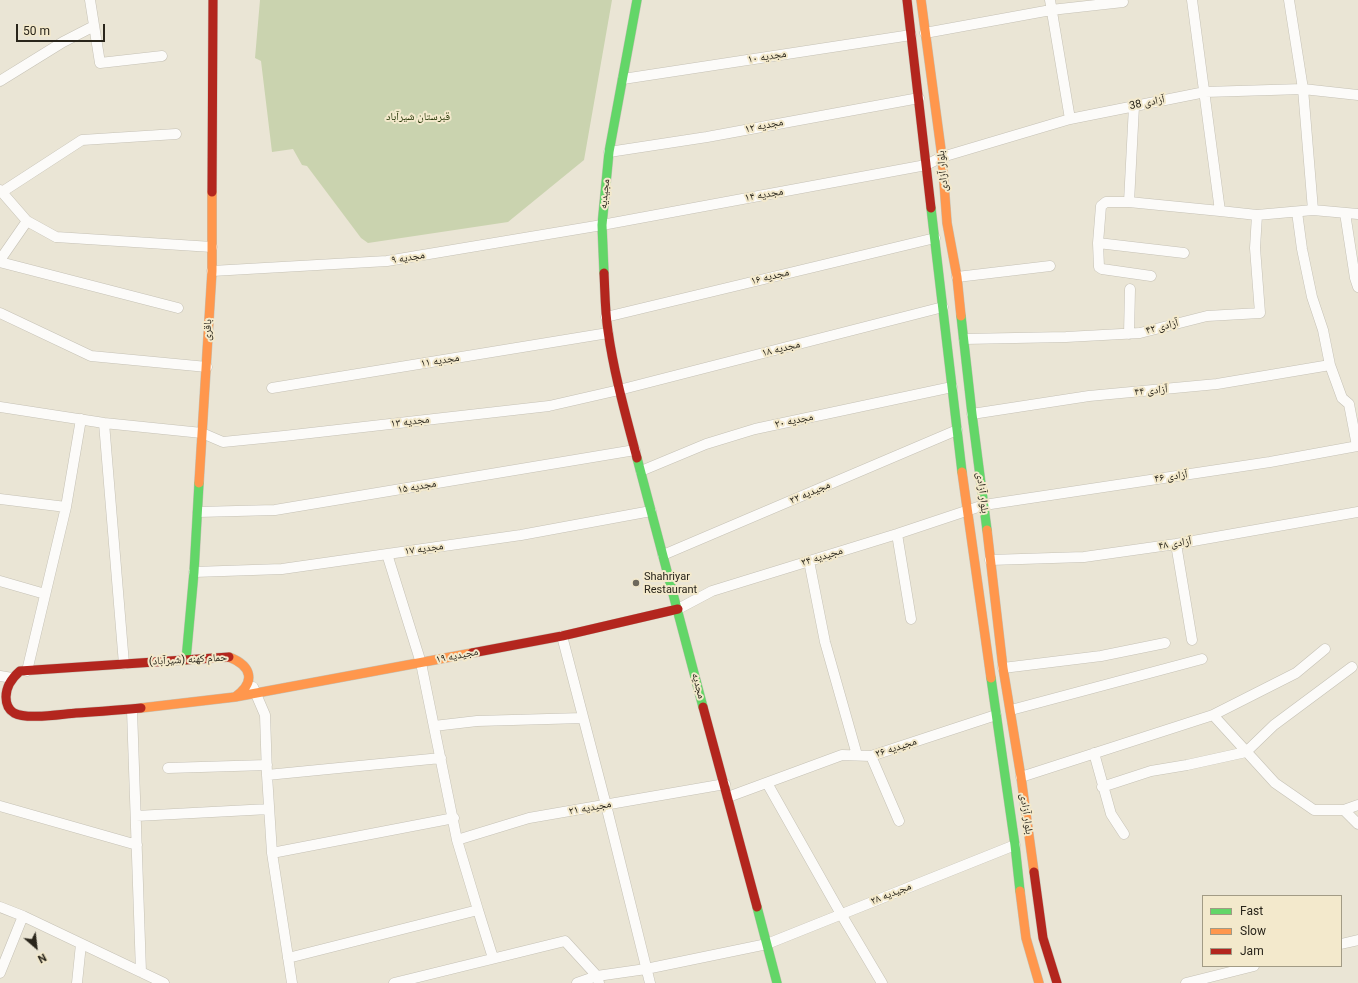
<!DOCTYPE html>
<meta charset="utf-8">
<style>
body{margin:0}
#map{position:relative;width:1358px;height:983px;overflow:hidden;background:#eae5d5;font-family:Roboto,sans-serif}
canvas{display:block}
.legend{position:absolute;left:1202px;top:895px;width:140px;height:72px;box-sizing:border-box;background:#f3e9cc;border:1px solid #a29b85;margin:0;padding:5px 7px;list-style:none;font-size:12px;color:#29251b}
.legend li{display:flex;align-items:center;gap:8px;height:20px}
.legend b{width:20px;border:1px solid #a29b85}
.north{position:absolute;left:16px;top:927px;width:40px;height:40px;-webkit-text-stroke:3px #f3e9cc;paint-order:stroke;rotate:152deg;font-size:11px;font-weight:700;line-height:16px;text-align:center;color:#29251b}
.north::after{content:'';display:block;margin:auto;width:14px;height:18px;background:#29251b;clip-path:polygon(50% 0,100% 100%,50% 72%,0 100%)}
.scale{position:absolute;left:16px;top:24px;width:89px;height:18px;box-sizing:border-box;border:2px solid #29251b;border-top:0;padding-left:5px;font-size:12px;line-height:14px;white-space:nowrap;color:#29251b;-webkit-text-stroke:3px #f3e9cc;paint-order:stroke}
</style>
<div id="map">
<canvas width="1358" height="983"></canvas>
<ul class="legend">
<li><b style="height:5px;background:#63d668"></b>Fast</li>
<li><b style="height:5px;background:#ff974d"></b>Slow</li>
<li><b style="height:5px;background:#b3261e"></b>Jam</li>
</ul>
<div class="north">N</div>
<div class="scale">50 m</div>
</div>
<script>
const g = document.querySelector('canvas').getContext('2d');
g.lineJoin = 'round';
function fill(path, color) {
  g.fillStyle = color;
  g.fill(path, 'evenodd');
}
function trace(path, color, width, dash) {
  g.strokeStyle = color;
  g.lineWidth = width;
  g.lineCap = dash ? 'butt' : 'round';
  g.setLineDash(dash || []);
  g.stroke(path);
}
function drawText(font, color, halo, rows, align = 'center') {
  g.font = font + ' Roboto,"Noto Naskh Arabic",sans-serif';
  g.lineWidth = 4;
  g.setLineDash([]);
  g.textBaseline = 'middle';
  g.strokeStyle = halo;
  g.fillStyle = color;
  for (const [text, x, y, turn = 0] of rows) {
    g.save();
    g.translate(x, y);
    g.rotate((+turn || 0) * Math.PI / 180);
    g.textAlign = isNaN(turn) ? turn : align;
    if (halo) g.strokeText(text, 0, 0);
    g.fillText(text, 0, 0);
    g.restore();
  }
}
const green = new Path2D(`
 M260 0H612L584 160 508 222 368 243 361 238 307 166 302 165 293 149 272 152 261 61 255 58Z`);
const street = new Path2D(`
 M90 0 100 63 162 56
 M1050 0 1070 119
 M1192 0 1220 211 1257 215 1313 210 1358 214
 M1289 0 1303 89 1313 210
 M925 33 1051 10 1123 2
 M623 79 911 35
 M0 81 63 42 94 26
 M1134 106 1129 202 1220 211
 M609 152 707 137 919 98
 M0 190 27 221 56 237 212 247
 M2 192 82 140 176 134
 M1129 202H1106L1101 206 1098 243 1099 267 1102 269 1151 276
 M1297 212 1302 249 1312 297 1323 330 1330 365 1342 398 1349 404 1357 446
 M1345 213 1355 278 1358 287
 M1098 243 1184 253
 M0 260 27 221
 M0 262 178 308
 M212 271 387 261 602 225 926 165 942 157 1070 119 1205 92 1303 89 1358 95
 M957 277 1050 266
 M0 313 91 356 207 367
 M606 317 935 238
 M1129 334 1130 289
 M964 339 1066 337 1140 333 1207 316 1260 313 1255 248 1257 215
 M272 388 608 333
 M0 407 104 423 202 433 223 442 284 436 549 406 619 390 943 307
 M972 414 1089 396 1217 384 1330 365
 M104 423 124 664
 M641 471 706 444 755 429 952 387
 M0 499 66 507
 M198 512 275 510 635 450
 M897 534 911 619
 M1176 544 1192 640
 M663 555 957 430
 M990 560 1084 557 1176 544 1358 512
 M809 561 825 642 857 755
 M194 572 282 569 521 535 651 511
 M0 581 45 594
 M678 609 712 591 897 534 984 505 1270 462 1358 446
 M562 636 606 805 650 983
 M1003 668 1101 656 1165 643
 M27 671 66 507 81 419
 M0 676 12 678
 M253 687 265 715 267 775 272 853 292 983
 M132 710 141 972
 M1011 710 1202 659
 M1213 715 1275 783 1314 810H1344L1358 824
 M434 726 477 721 583 718
 M1094 753 1111 814 1124 834
 M871 756 899 821
 M168 768 267 765
 M267 775 441 758
 M1021 777 1213 715 1296 673 1325 649
 M767 783 841 914 882 983
 M1102 787 1151 771 1187 765 1246 752 1274 725 1352 667
 M728 797 842 755 871 756 996 715
 M0 806 137 845
 M1344 810 1358 805
 M136 816 269 809
 M457 840 529 818 725 784
 M272 853 454 818
 M0 907 23 916 164 983
 M478 910 493 958
 M1341 944 1358 940
 M288 958 478 910 457 840 421 663 387 554
 M0 973 23 916
 M77 983 81 944
 M394 983 565 941 597 976 599 983
 M577 983 597 976 646 969 767 944 1015 845
 M1186 983 1254 966`);
const fast = new Path2D(`
 M931 208 962 472
 M604 273 602 225 609 152 637 0
 M961 316 972 414 987 530
 M637 458 703 707
 M186 660 194 572 199 483
 M991 678 1015 845 1020 891
 M757 907 777 983`);
const slow = new Path2D(`
 M921 0 942 157 947 223 957 277 961 316
 M962 472 991 678
 M199 483 212 271V192
 M987 530 1003 668 1021 777 1034 872
 M235 697 472 653
 M141 708 235 697C256 682 252 666 229 657
 M1020 891 1026 938 1039 983`);
const jam = new Path2D(`
 M907 0 931 208
 M212 192 213 0
 M604 273C605 292 605 312 608 331 614 374 626 416 637 458
 M472 653 562 636 678 609
 M703 707 757 907
 M141 708C119 710 97 712 76 713 61 714 27 720 14 713 9 710 6 704 6 697 6 686 12 678 20 671L229 657
 M1034 872 1043 938 1057 983`);
const markers = [
 [636,583,4,"#6d685c"]
];
const streetNames = [
 ["مجدیه ۱۰",767,57,-9],
 ["آزادی 38",1147,103,-11],
 ["مجدیه ۱۲",764,126,-11],
 ["بلوار آزادی",943,171,-95],
 ["مجیدیه",605,194,-84],
 ["مجدیه ۱۴",764,195,-10],
 ["مجدیه ۹",408,258,-9],
 ["مجدیه ۱۶",770,277,-14],
 ["آزادی ۴۲",1162,327,-14],
 ["باقری",208,330,-87],
 ["مجدیه ۱۸",781,349,-14],
 ["مجدیه ۱۱",440,361,-9],
 ["آزادی ۴۴",1151,391,-5],
 ["مجدیه ۲۰",794,421,-12],
 ["مجدیه ۱۳",410,422,-7],
 ["آزادی ۴۶",1171,477,-8],
 ["مجدیه ۱۵",417,487,-10],
 ["مجیدیه ۲۲",810,493,-23],
 ["بلوار آزادی",982,493,83],
 ["آزادی ۴۸",1175,544,-9],
 ["مجدیه ۱۷",424,549,-8],
 ["مجیدیه ۲۴",822,557,-17],
 ["مجیدیه ۱۹",457,656,-11],
 ["حمام کهنه (شیرآباد)",188,660,-3],
 ["مجدیه",698,686,75],
 ["مجیدیه ۲۶",896,748,-18],
 ["مجیدیه ۲۱",590,808,-10],
 ["بلوار آزادی",1026,814,82],
 ["مجیدیه ۲۸",891,894,-22]
];
const parkNames = [
 ["قبرستان شیرآباد",418,117]
];
const poiNames = [
 ["Shahriyar",644,577],
 ["Restaurant",644,590]
];
fill(green, '#cad3af');
trace(street, '#c5c1b5', 11);
trace(fast, '#c5c1b5', 10);
trace(slow, '#c5c1b5', 10);
trace(jam, '#c5c1b5', 10);
trace(street, '#fcfbf9', 10);
trace(fast, '#63d668', 9);
trace(slow, '#ff974d', 9);
trace(jam, '#b3261e', 9);
for (const [x, y, r, color] of markers) {
  const dot = new Path2D();
  dot.arc(x, y, r, 0, 2 * Math.PI);
  g.fillStyle = color;
  g.fill(dot);
  trace(dot, '#f3e9cc', 1.5);
}
drawText('11px', '#29251b', '#f3e9cc', streetNames);
drawText('11px', '#253405', '#f3e9cc', parkNames);
drawText('11px', '#29251b', '#f3e9cc', poiNames, 'left');
</script>
